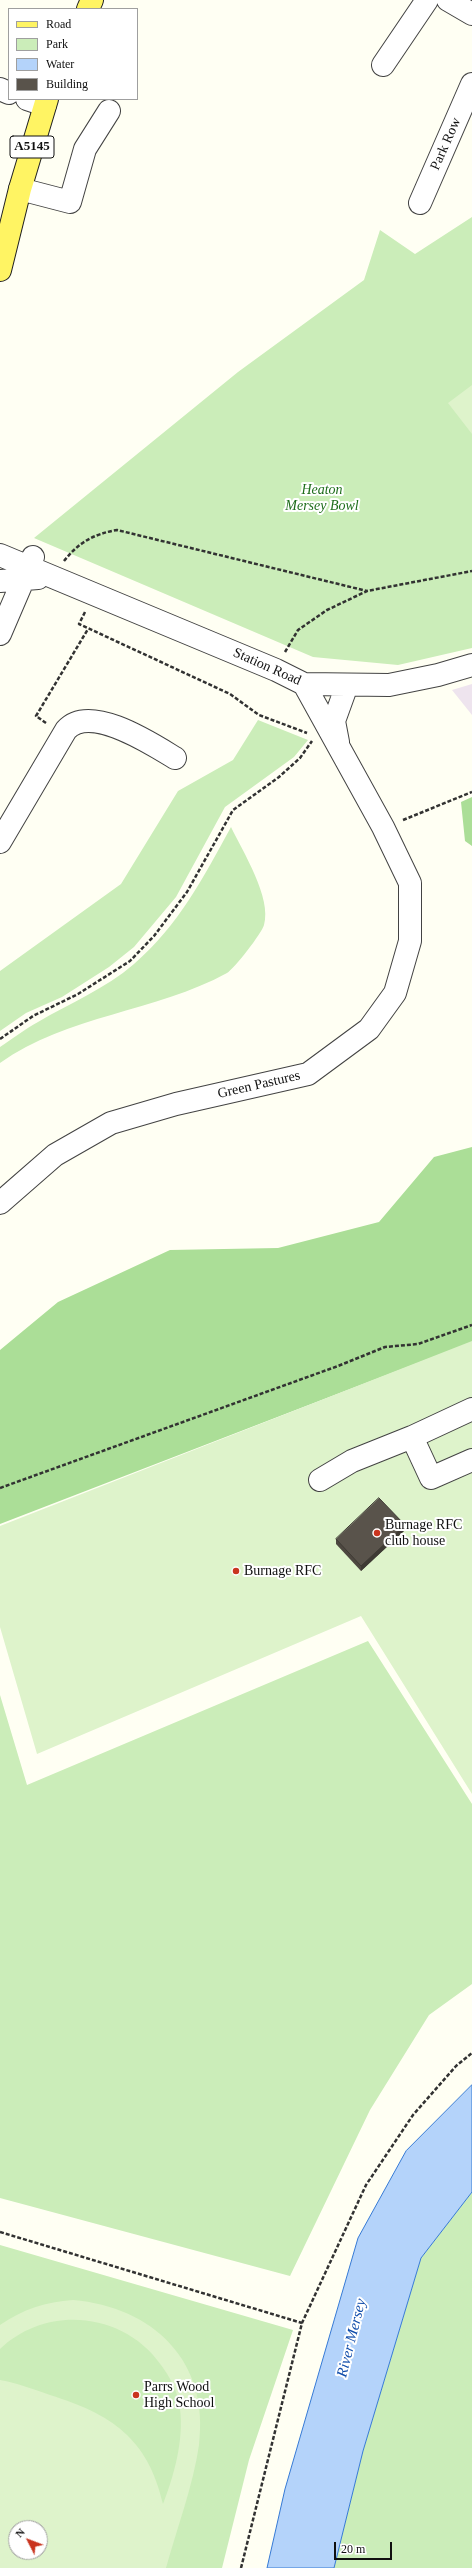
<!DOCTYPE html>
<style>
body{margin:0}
#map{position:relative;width:472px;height:2568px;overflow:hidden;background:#fffff3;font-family:"Times New Roman",serif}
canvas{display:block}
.legend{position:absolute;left:8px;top:8px;width:130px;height:92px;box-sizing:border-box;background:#fff;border:1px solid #9f9f9f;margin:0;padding:5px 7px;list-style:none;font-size:12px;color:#101010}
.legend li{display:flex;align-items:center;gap:8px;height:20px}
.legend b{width:20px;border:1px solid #9f9f9f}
.north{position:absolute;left:8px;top:2520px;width:40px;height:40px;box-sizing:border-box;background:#fff;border:1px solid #9f9f9f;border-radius:50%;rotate:312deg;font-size:11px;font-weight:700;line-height:16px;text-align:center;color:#101010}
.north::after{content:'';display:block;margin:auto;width:14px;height:18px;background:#c9341e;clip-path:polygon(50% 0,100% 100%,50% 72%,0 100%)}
.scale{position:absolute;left:334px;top:2542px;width:58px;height:18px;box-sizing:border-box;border:2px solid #101010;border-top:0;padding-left:5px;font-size:12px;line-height:14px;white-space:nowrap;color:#101010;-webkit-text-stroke:3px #fff;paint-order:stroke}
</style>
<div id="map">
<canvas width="472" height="2568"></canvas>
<ul class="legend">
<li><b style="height:5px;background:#fff463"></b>Road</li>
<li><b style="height:11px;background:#cbedb9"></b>Park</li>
<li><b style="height:11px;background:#b4d3fa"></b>Water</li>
<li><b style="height:11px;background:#59534b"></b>Building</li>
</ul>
<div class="north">N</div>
<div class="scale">20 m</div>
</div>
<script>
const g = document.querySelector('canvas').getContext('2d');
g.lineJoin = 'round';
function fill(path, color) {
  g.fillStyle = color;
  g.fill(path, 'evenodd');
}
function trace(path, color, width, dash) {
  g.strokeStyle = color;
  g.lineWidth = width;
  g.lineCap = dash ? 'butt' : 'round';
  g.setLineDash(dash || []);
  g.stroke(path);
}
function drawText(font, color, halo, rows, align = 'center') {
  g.font = font + ' "Times New Roman",serif';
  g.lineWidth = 4;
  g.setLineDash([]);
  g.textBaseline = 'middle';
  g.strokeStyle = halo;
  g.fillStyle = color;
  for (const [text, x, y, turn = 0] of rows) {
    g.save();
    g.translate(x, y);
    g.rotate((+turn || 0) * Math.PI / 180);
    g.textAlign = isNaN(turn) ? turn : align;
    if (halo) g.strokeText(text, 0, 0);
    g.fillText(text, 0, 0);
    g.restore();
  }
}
const industrial = new Path2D(`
 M472 684V715L452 690Z`);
const green = new Path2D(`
 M472 217V648L398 665 313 657 34 538 238 372 364 280 380 230 415 254Z
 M258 720 308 740 294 757 225 807 176 897 134 947 109 967 62 997 26 1013 0 1031V971L121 884 178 791 233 760Z
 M231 827C243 852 272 898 264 925 262 933 234 969 227 973 156 1012 67 1015 0 1063V1047C12 1039 25 1029 38 1022 70 1003 105 989 134 964 179 925 203 878 231 827Z
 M368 1641 472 1804V1984L429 2015 370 2110 290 2276 0 2198V1695L27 1785Z
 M472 2192V2568H334L363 2451 421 2258Z
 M0 2245 293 2330 249 2460 222 2568H0ZM16 2528H40V2552H16Z`);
const forest = new Path2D(`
 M472 797V846L465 841 461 802Z
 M472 1147V1342L0 1524V1350L58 1302 170 1250 278 1248 379 1222 434 1157Z`);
const pitch = new Path2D(`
 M472 385V434L448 403Z
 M472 1341V1794L361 1616 37 1754 0 1627V1526Z
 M73 2300C153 2307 210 2361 199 2445 193 2486 177 2528 166 2568H0V2380C17 2383 33 2389 50 2395 111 2414 148 2438 163 2504 174 2476 184 2440 180 2409 179 2394 170 2377 161 2365 124 2312 47 2304 0 2349V2325C23 2309 46 2302 73 2300ZM16 2528H40V2552H16Z`);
const water = new Path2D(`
 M472 2085V2192L421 2258 363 2451 334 2568H267L285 2489 358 2238 406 2151Z`);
const path = new Path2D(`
 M64 561C79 542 94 534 117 530L367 591
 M85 612 79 624 230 694 259 715 307 733
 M285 652 298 630 327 610 367 591 472 571
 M46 723 36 716 88 629
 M403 820 472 792
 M0 1039 33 1016 78 994 130 961 154 936 187 892 233 810 279 777 300 758 312 741
 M0 1488 338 1366 385 1347 418 1344 472 1325
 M0 2232 302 2323
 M241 2568 302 2323 366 2185 413 2115 456 2066 472 2053`);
const minor = new Path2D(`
 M448 0 472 14
 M383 65 427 0
 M0 89 9 93
 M27 99 45 105
 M20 189 70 202 85 149 109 111
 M420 203 472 84
 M0 555 276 670 304 684 389 685 438 675 472 665
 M0 581 38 578
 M0 634 33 557
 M338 742 334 721 347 685
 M0 842 66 730C90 703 152 744 175 758
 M0 1203 55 1155 111 1123 176 1104 308 1074 369 1029 395 993 410 941V883L383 827 304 684
 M472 1409 412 1437 431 1478 472 1460
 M320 1480 352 1461 412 1437`);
const major = new Path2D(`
 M88 9 92 0
 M0 270 20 189 47 99`);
const wall = new Path2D(`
 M405 1530 361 1571 336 1544V1539Z`);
const shadedWall = new Path2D(`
 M405 1525V1530L361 1571V1566Z`);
const building = new Path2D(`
 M379 1498 405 1525 361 1566 336 1539Z`);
const markers = [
 [377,1533,4,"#c9341e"],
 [236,1571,4,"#c9341e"],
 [136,2395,4,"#c9341e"]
];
const shields = [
 [32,147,44]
];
const shieldNames = [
 ["A5145",32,147]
];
const streetNames = [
 ["Park Row",446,144,-66],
 ["Station Road",267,667,24],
 ["Green Pastures",259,1085,-13]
];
const parkNames = [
 ["Heaton",322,490],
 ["Mersey Bowl",322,506]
];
const poiNames = [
 ["Burnage RFC",385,1525],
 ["club house",385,1541],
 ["Burnage RFC",244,1571],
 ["Parrs Wood",144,2387],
 ["High School",144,2403]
];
const waterNames = [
 ["River Mersey",352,2338,-76]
];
fill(industrial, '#eee4ee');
fill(green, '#cbedb9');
fill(forest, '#abde97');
fill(pitch, '#def3cb');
fill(water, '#b4d3fa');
trace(water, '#367ad5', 1);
trace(minor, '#434343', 24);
trace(major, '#212121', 24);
trace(path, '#323232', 2.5, [4, 2]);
trace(minor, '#fff', 22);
trace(major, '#fff463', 22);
fill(wall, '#4d4740');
fill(shadedWall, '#3e3a34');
fill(building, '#59534b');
trace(building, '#3e3a34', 1);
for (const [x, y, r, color] of markers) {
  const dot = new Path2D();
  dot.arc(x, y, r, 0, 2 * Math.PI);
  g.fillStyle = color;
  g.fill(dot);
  trace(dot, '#fff', 1.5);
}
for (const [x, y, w] of shields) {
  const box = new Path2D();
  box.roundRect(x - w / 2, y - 11, w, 22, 3);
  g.fillStyle = '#fff';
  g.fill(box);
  trace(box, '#101010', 1);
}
drawText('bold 13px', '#101010', null, shieldNames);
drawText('14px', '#101010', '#fff', streetNames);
drawText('italic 14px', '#1e6d1b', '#fff', parkNames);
drawText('14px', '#101010', '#fff', poiNames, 'left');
drawText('italic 15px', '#104caa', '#fff', waterNames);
</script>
